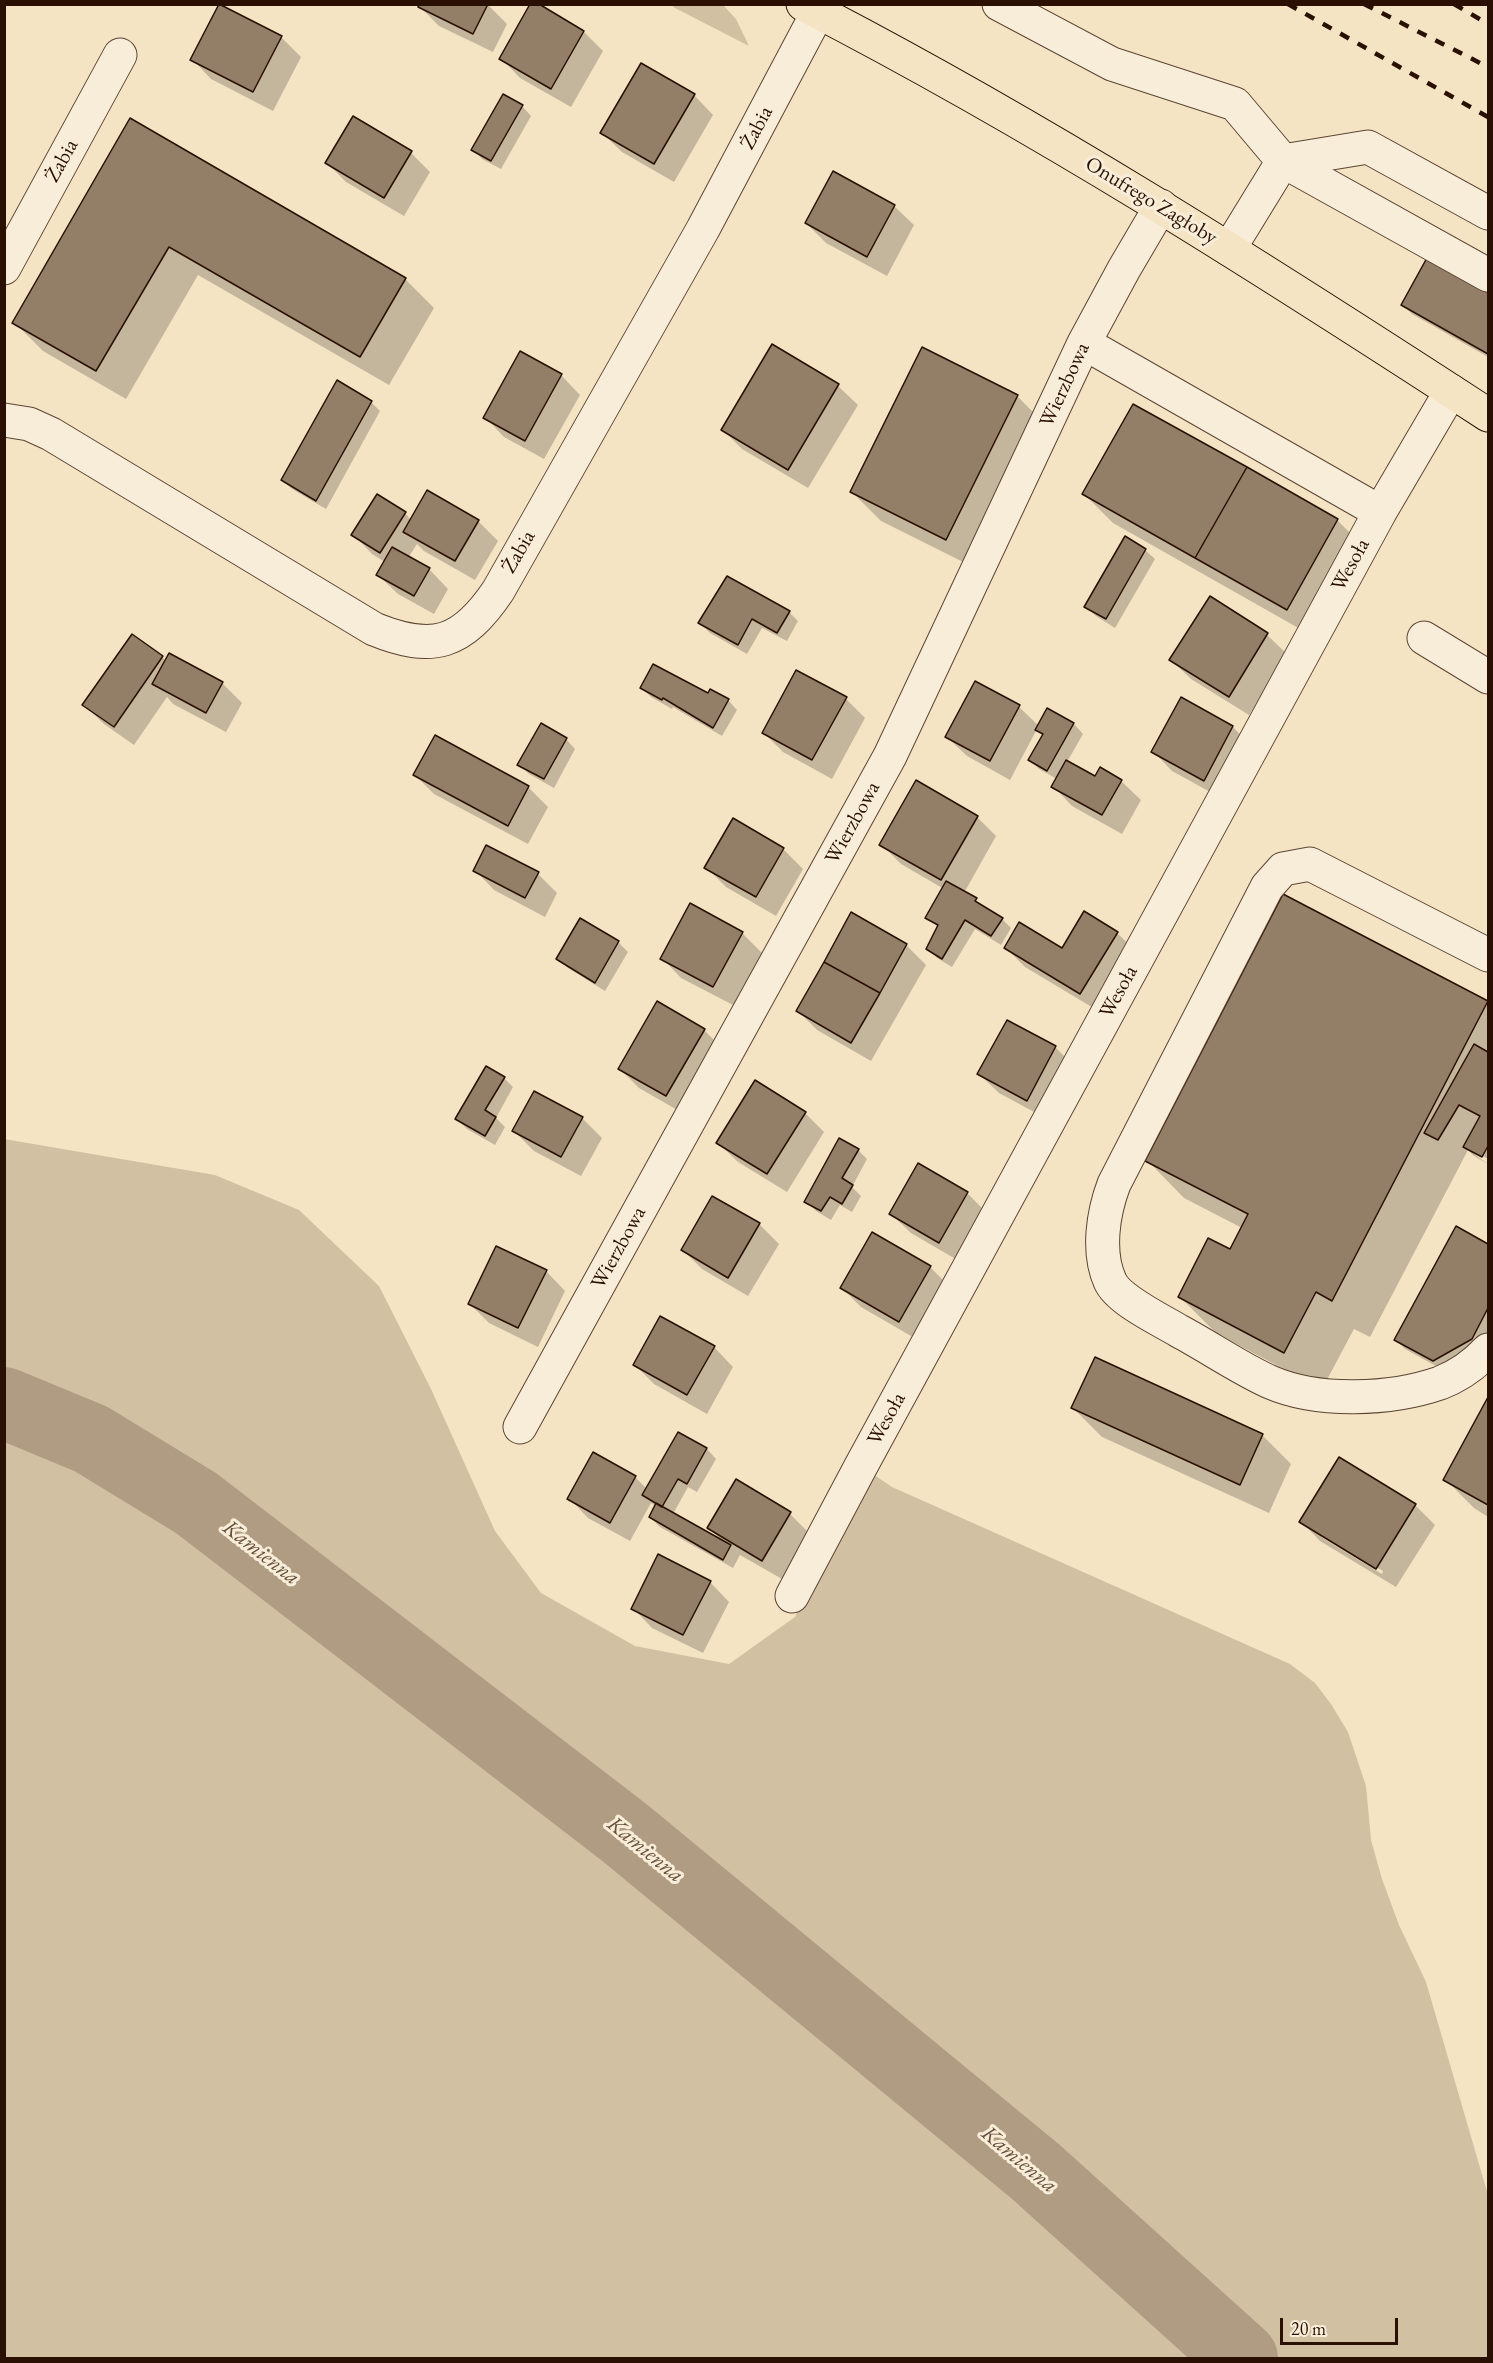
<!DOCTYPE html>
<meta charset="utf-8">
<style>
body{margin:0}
#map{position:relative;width:1493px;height:2363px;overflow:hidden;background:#f4e4c4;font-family:"EB Garamond",serif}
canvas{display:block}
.frame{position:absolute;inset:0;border:6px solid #2a1003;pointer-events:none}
.scale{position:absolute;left:1280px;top:2318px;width:118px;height:27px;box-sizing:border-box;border:3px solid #2a1003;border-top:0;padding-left:8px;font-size:18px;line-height:21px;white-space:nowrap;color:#2a1003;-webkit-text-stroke:4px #f8edd9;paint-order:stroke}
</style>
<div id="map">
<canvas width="1493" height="2363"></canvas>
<div class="frame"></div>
<div class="scale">20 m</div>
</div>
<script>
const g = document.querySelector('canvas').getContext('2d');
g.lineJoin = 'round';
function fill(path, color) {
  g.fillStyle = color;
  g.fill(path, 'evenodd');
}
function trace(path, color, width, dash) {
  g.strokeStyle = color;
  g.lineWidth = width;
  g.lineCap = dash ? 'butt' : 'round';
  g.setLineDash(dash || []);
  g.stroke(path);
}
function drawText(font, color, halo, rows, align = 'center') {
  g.font = font + ' "EB Garamond",serif';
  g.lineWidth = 6;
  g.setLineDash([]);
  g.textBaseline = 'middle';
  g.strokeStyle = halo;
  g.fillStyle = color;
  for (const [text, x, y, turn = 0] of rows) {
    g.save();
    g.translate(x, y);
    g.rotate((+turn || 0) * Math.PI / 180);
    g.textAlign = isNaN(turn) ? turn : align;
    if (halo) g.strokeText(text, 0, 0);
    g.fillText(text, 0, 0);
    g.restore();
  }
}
const green = new Path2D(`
 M674 5H723L736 19 749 46 673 7Z
 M4 1139 215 1175 299 1210 379 1286 431 1389 495 1531 541 1593 635 1646 729 1664 795 1617 861 1466 892 1487 1290 1664 1315 1683 1331 1704 1348 1732 1366 1786 1371 1840 1382 1879 1399 1925 1426 1982 1488 2195V2358H5Z`);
const shadow = new Path2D(`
 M487 4 507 24 493 52 439 26 420 7Z
 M584 32 603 51 571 107 520 78 501 58Z
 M281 37 301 57 273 111 211 79 192 59Z
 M694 95 713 115 674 182 622 152 602 133Z
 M522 106 531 116 501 169 482 159 473 149Z
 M131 121 405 279 434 308 389 385 198 275 126 399 43 351 14 322Z
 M411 153 430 172 404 216 346 182 327 163Z
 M894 206 914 225 887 276 826 243 806 223Z
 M1429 258 1488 292V357L1412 314 1403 305Z
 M773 347 838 386 858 405 808 488 742 449 723 430Z
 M561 375 580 395 544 459 504 437 485 417Z
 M1017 396 1046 425 975 568 881 521 852 492Z
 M371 402 380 411 326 509 292 489 283 480Z
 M427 492 478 521 498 541 475 580 424 551 417 544 408 558 429 569 448 589 434 614 398 594 378 575 385 562 372 554 353 534 405 513 411 520Z
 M1084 494 1337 520 1366 549 1316 638 1113 523Z
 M1145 550 1155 559 1115 628 1096 616 1086 606Z
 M1210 598 1267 635 1287 654 1249 715 1191 679 1171 660Z
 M789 612 798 621 787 641 762 628 747 654 710 633 700 623Z
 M169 655 222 683 242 703 226 732 173 704 167 697 134 745 104 724 84 705 162 657 166 661Z
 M642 688 709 695 728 700 737 710 722 736 673 707 672 709 651 697Z
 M846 699 865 718 832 779 783 752 764 733Z
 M1181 699 1233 727 1252 747 1223 799 1172 771 1153 751Z
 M1019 707 1039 726 1048 710 1074 724 1083 734 1067 762 1095 778 1121 781 1141 800 1122 834 1072 806 1053 786 1057 779 1039 769 1030 760 1043 736 1037 729 1010 780 967 756 947 737Z
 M435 737 528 787 548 807 528 844 434 794 415 775Z
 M566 739 575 749 554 788 529 774 519 764Z
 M977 817 996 836 964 893 1002 919 1011 928 1001 945 975 929 952 967 937 958 928 948 939 928 927 917 944 889 901 864 881 844Z
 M733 820 783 849 803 869 776 916 726 887 706 867Z
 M475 870 538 874 557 893 545 917 494 890Z
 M581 920 619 943 628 952 605 991 568 968 558 959Z
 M742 933 762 953 733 1005 681 978 662 958Z
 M1117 933 1137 952 1100 1012 1025 967 1006 948 1062 950Z
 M906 945 926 965 871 1061 817 1030 798 1011Z
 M1487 1002 1488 1159 1474 1151V1154L1488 1164 1474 1156 1468 1150 1370 1337 1354 1329 1322 1389 1217 1334 1179 1296 1230 1251 1242 1228 1184 1198 1147 1160Z
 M1007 1022 1056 1048 1075 1067 1047 1119 999 1093 979 1074Z
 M704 1030 724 1050 686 1115 639 1088 620 1069Z
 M504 1078 513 1087 496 1118 505 1127 495 1145 467 1129 457 1119Z
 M534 1093 582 1118 602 1138 581 1176 534 1151 514 1131Z
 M805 1113 824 1132 787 1192 738 1162 718 1143Z
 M858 1150 867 1159 852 1187 861 1196 852 1212 840 1205 831 1220 816 1211 806 1201Z
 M919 1165 967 1193 987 1213 959 1261 911 1233 891 1214Z
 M759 1224 779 1244 748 1296 702 1269 683 1250Z
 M1456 1228 1488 1245V1335L1443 1370 1405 1349 1396 1340Z
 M873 1234 930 1267 950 1287 918 1340 861 1307 842 1288Z
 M546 1271 565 1291 538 1347 489 1323 470 1304Z
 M714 1347 733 1367 707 1414 654 1384 635 1365Z
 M1488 1400V1517L1474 1508 1445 1479Z
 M1073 1408 1262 1435 1291 1464 1269 1513 1102 1437Z
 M678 1434 707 1449 716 1459 697 1492 688 1487 673 1514 720 1539 709 1528 790 1514 809 1533 782 1579 740 1555 733 1568 660 1527 650 1517 656 1506 651 1503 630 1541 588 1518 569 1498 594 1454 635 1477 647 1489Z
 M1415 1505 1435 1525 1396 1587 1320 1541 1301 1521ZM1321 1534 1383 1571 1382 1574 1321 1537Z
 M710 1582 729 1602 703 1653 652 1628 633 1608Z`);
const river = new Path2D(`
 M4 1403 91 1439 196 1503 625 1833 1036 2172 1242 2358`);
const building = new Path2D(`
 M219 4 282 36 253 92 190 60Z
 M419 4H488L473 34 418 7Z
 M530 4H539L584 31 551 89 499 59Z
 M641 63 695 94 654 164 600 133Z
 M503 94 523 105 491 161 471 150Z
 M353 116 412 151 384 198 325 163Z
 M130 118 406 278 360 357 169 247 96 371 12 323Z
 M833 171 895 205 867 257 805 223Z
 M1428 256 1488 290V354L1401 305Z
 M772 344 839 384 788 470 721 430Z
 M922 347 1018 395 946 540 850 492Z
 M520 351 562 374 525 441 483 418Z
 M337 380 372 401 316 501 281 480Z
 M1133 404 1247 467 1195 558 1082 494Z
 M1247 467 1338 519 1287 610 1195 558Z
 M427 490 479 520 455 561 403 532Z
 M377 494 406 512 380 553 351 535Z
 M1125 536 1146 549 1106 619 1084 607Z
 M392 547 430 568 414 596 376 575Z
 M727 576 790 611 777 633 752 619 738 645 698 623Z
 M1210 596 1268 633 1229 697 1169 660Z
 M132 634 163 656 114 727 82 705Z
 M169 653 223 682 206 713 152 684Z
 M653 664 708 693 710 689 729 699 713 728 663 698 662 700 640 688Z
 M796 670 847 697 812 760 762 733Z
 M975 681 1020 705 990 761 945 737Z
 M1181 697 1233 726 1204 781 1151 752Z
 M1047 708 1074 723 1047 771 1028 760 1043 734 1035 730Z
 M541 723 567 738 544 779 517 765Z
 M435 735 529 786 508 826 413 775Z
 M1066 760 1095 776 1100 767 1122 780 1102 815 1051 787Z
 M916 780 978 816 941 880 879 845Z
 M733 818 784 848 756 897 704 868Z
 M486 845 539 872 525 898 473 871Z
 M946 881 977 898 975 901 1003 918 991 936 965 920 942 959 926 949 938 925 925 918Z
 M1283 894 1488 1001 1332 1301 1316 1292 1284 1353 1178 1297 1208 1238 1230 1249 1248 1214 1145 1161Z
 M690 903 743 932 713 987 660 959Z
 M1084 911 1118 932 1080 994 1004 948 1019 922 1062 948Z
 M851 912 907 944 880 993 824 962Z
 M580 918 619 941 595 983 556 959Z
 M824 962 880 993 851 1043 796 1011Z
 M657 1001 705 1029 666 1096 618 1069Z
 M1007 1020 1056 1046 1027 1101 977 1074Z
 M1474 1044 1488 1052V1146L1482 1157 1463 1147 1480 1116 1459 1105 1438 1140 1424 1133Z
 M486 1066 505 1077 485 1110 496 1117 485 1136 455 1119Z
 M755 1080 806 1112 767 1174 716 1143Z
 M534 1091 583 1117 561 1157 512 1131Z
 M839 1138 859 1149 842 1178 853 1185 842 1204 830 1197 821 1211 804 1202Z
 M918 1163 968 1192 939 1243 889 1214Z
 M712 1196 760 1223 728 1278 681 1250Z
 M1456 1226 1488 1244V1308L1472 1339 1433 1361 1394 1340Z
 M872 1232 931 1266 899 1322 840 1288Z
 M496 1246 547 1270 518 1328 468 1304Z
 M660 1316 715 1346 687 1395 633 1365Z
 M1095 1357 1263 1434 1240 1485 1071 1408Z
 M1488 1397V1505L1443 1480Z
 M678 1432 707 1448 687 1484 678 1479 662 1507 642 1495Z
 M593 1452 636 1476 610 1523 567 1499Z
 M1339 1457 1416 1504 1376 1569 1299 1522Z
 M736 1479 791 1512 762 1561 707 1528Z
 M656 1503 731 1545 723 1560 649 1517Z
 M658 1554 711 1581 683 1635 631 1609Z`);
const minor = new Path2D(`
 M999 4 1112 64 1235 104 1283 161 1488 275
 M1229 249 1283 161 1368 147 1488 213
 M4 268 120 55
 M1084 343 1380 512
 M4 420 29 424 51 434 374 629C433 653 462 644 498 591L703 229 818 12
 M1424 638 1488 677
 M1488 955 1310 864 1283 869 1267 887 1114 1184C1103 1213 1097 1252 1110 1281 1118 1300 1161 1320 1179 1331 1209 1347 1239 1368 1270 1382 1318 1403 1391 1400 1440 1383 1458 1376 1475 1364 1488 1350
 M520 1427 890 756 1084 343 1124 269 1161 206
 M792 1596 861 1466 1380 512 1451 391`);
const major = new Path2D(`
 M803 4C1040 126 1265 270 1488 415`);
const rail = new Path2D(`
 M1288 4 1488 117
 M1364 4 1488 67
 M1454 4 1488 24`);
const streetNames = [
 ["Żabia",757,128,-62],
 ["Żabia",62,161,-61],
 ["Onufrego Zagłoby",1151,201,31],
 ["Wierzbowa",1065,385,-65],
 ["Żabia",519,552,-60],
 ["Wesoła",1351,565,-61],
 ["Wierzbowa",853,823,-61],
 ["Wesoła",1119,992,-61],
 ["Wierzbowa",619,1248,-61],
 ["Wesoła",887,1419,-61]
];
const waterNames = [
 ["Kamienna",261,1553,38],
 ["Kamienna",645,1850,39],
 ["Kamienna",1019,2160,40]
];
fill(green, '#d2c0a3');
fill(shadow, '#0003');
trace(river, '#af9c82', 72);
fill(building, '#937e67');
trace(building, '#2a1003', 1.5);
trace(minor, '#5c4533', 35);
trace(major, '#2a1003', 35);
trace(minor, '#f8edd9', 33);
trace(major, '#f4e4c4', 33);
trace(rail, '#2a1003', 4.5, [10, 10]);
drawText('21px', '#2a1003', '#f8edd9', streetNames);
drawText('italic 22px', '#664f3c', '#f8edd9', waterNames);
</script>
